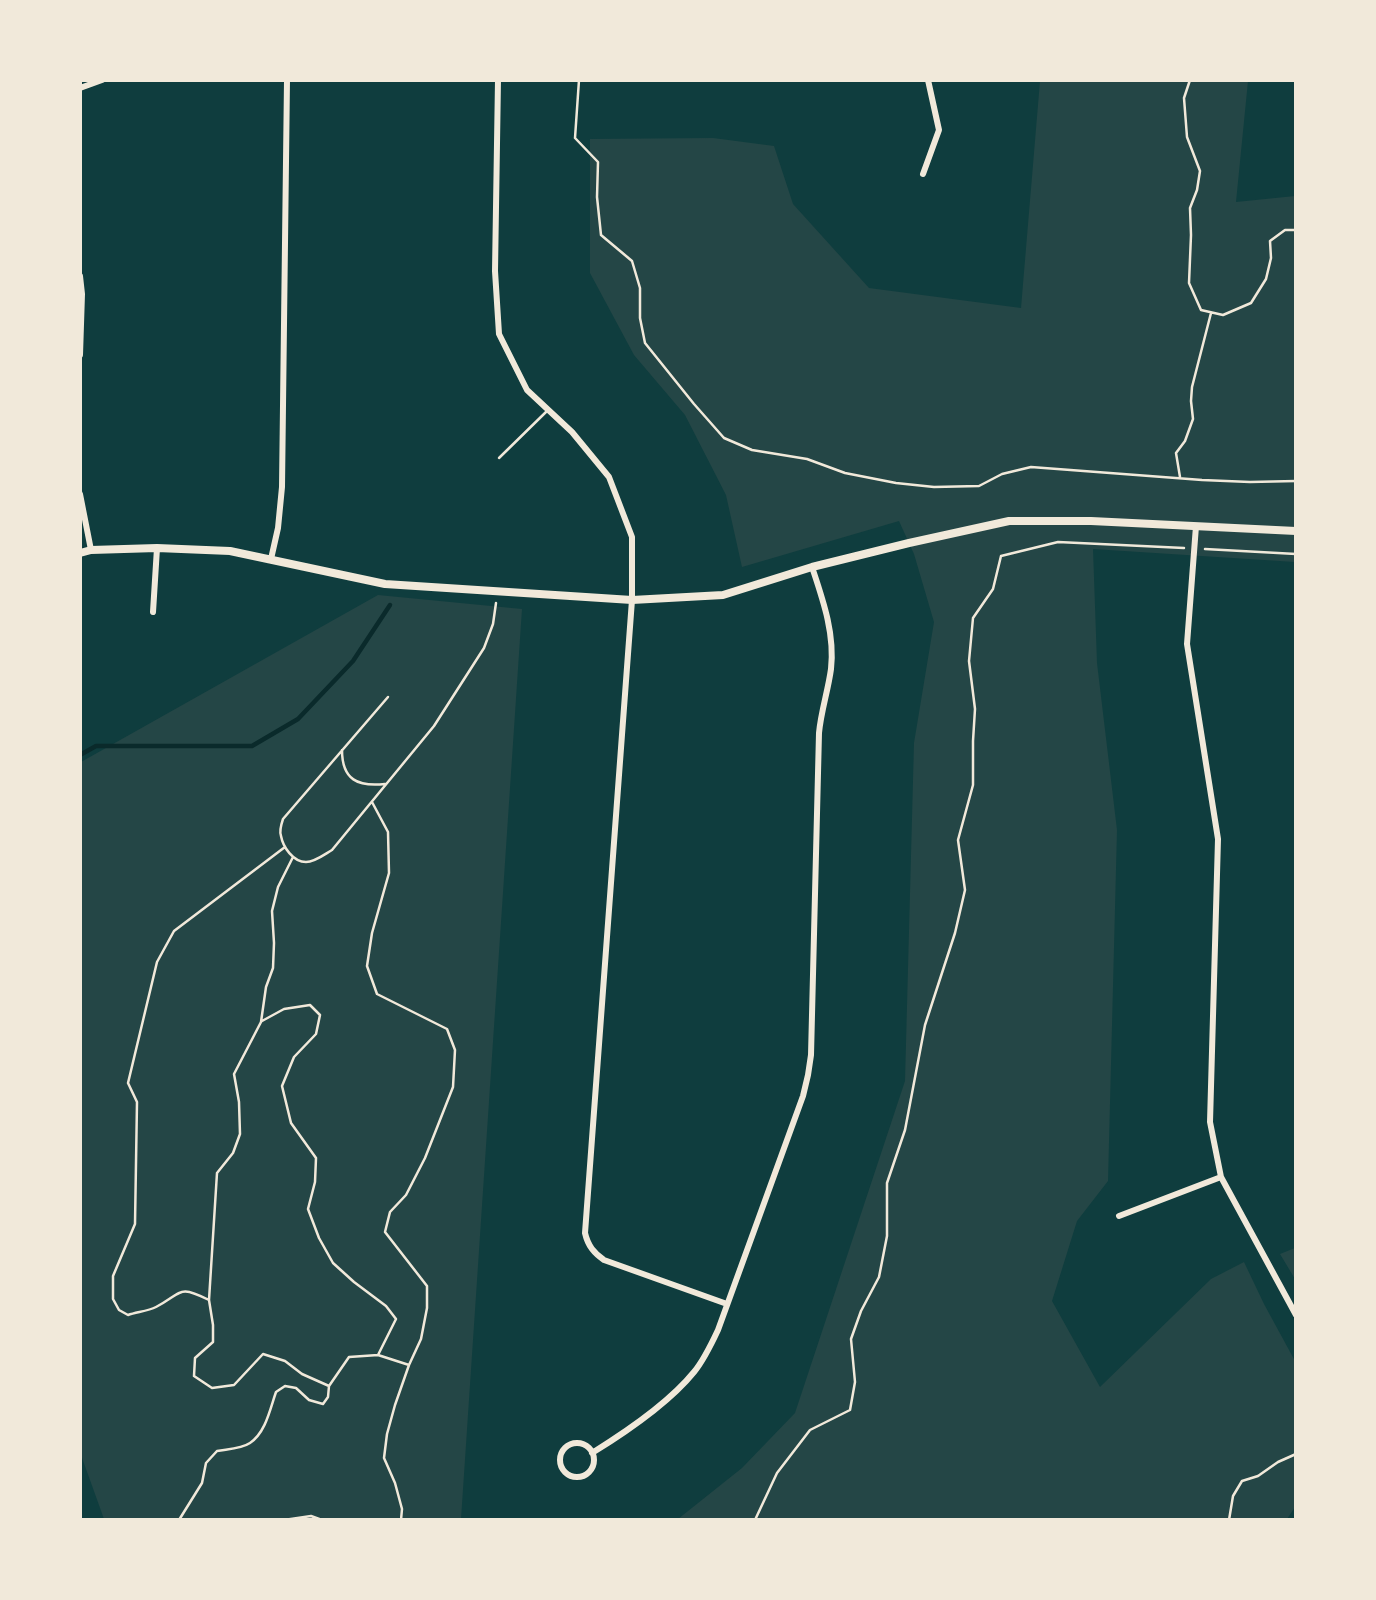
<!DOCTYPE html>
<style>
body{margin:0}
#map{position:relative;width:1376px;height:1600px;overflow:hidden;background:#0f3d3e;font-family:Mulish,sans-serif}
canvas{display:block}
.frame{position:absolute;inset:0;border:82px solid #f1e9da;pointer-events:none}
</style>
<div id="map">
<canvas width="1376" height="1600"></canvas>
<div class="frame"></div>
</div>
<script>
const g = document.querySelector('canvas').getContext('2d');
g.lineJoin = 'round';
function fill(path, color) {
  g.fillStyle = color;
  g.fill(path, 'evenodd');
}
function trace(path, color, width, dash) {
  g.strokeStyle = color;
  g.lineWidth = width;
  g.lineCap = dash ? 'butt' : 'round';
  g.setLineDash(dash || []);
  g.stroke(path);
}
const green = new Path2D(`
 M1040 81H1248L1236 202 1295 196V562L1093 549 1097 663 1117 830 1108 1181 1077 1221 1052 1301 1100 1387 1211 1279 1244 1262 1264 1304 1295 1361V1507L1287 1519H678L742 1468 795 1413 905 1081 914 743 934 622 914 554 899 521 742 567 726 495 685 415 634 355 590 273V139L713 138 774 146 793 204 869 288 1021 308Z
 M378 595 522 609 461 1519H104L81 1455V762Z
 M1295 1248V1279L1280 1254Z`);
const stream = new Path2D(`
 M80 755 96 746H252L298 719 353 661 390 605`);
const path = new Path2D(`
 M579 80 575 138 598 162 597 197 601 235 632 261 640 288V318L645 343 694 404 724 438 752 450 807 459 845 473 896 483 934 487 979 486 1002 474 1031 467 1202 480 1250 482 1296 481
 M1190 80 1184 98 1187 137 1200 171 1197 190 1190 208 1191 235 1189 283 1201 310 1223 315 1251 303 1266 279 1271 258 1270 241 1285 230H1296
 M1180 477 1176 453 1185 441 1193 419 1191 401 1192 387 1211 313
 M1205 549 1296 554
 M388 697 283 819C281 825 279 831 281 836 283 847 293 862 306 862 315 862 325 854 332 850L434 726 484 648 493 624 496 603
 M342 750C342 780 358 787 385 784
 M372 802 388 832 389 873 372 933 367 966 377 994 447 1029 455 1050 453 1087 425 1158 406 1195 390 1212 385 1232 427 1286V1308L421 1339 409 1365 395 1405 387 1434 384 1458 395 1483 402 1509 401 1520
 M293 857 278 887 272 911 274 943 273 968 266 987 261 1022 234 1074 239 1102 240 1134 233 1153 217 1173 209 1300 213 1325V1342L195 1358 194 1376 212 1388 234 1385 263 1354 285 1361 302 1374 329 1386 349 1357 378 1355 409 1365
 M262 1021 284 1009 310 1005 320 1015 316 1034 294 1057 282 1086 291 1123 316 1158 315 1182 308 1209 319 1238 333 1263 354 1282 386 1306 396 1319 378 1355
 M209 1300C177 1284 183 1293 156 1307 148 1311 137 1312 128 1315L119 1310 113 1299V1276L135 1224 137 1102 128 1083 157 962 174 931 285 847
 M179 1520 202 1483 206 1463 217 1451C228 1449 241 1449 250 1443 266 1432 270 1409 276 1392L285 1386 296 1388 309 1400 323 1404 328 1397 329 1386
 M284 1520 311 1516 322 1520
 M755 1520 777 1473 810 1430 850 1410 855 1382 851 1339 861 1311 879 1277 887 1236V1183L905 1130 925 1025 955 933 965 890 958 840 973 785V741L975 709 969 661 973 618 993 589 1001 556 1058 542 1184 548
 M1229 1520 1233 1496 1242 1481 1258 1476 1278 1462 1296 1454`);
const service = new Path2D(`
 M499 458 547 411`);
const minor = new Path2D(`
 M498 80 495 271 499 334 527 390 572 432 609 477 632 537V600L585 1233C588 1246 594 1253 604 1260L727 1304
 M80 88 102 80
 M923 174 939 130 928 80
 M80 276 82 294 80 355
 M80 494 91 550
 M1196 526 1187 644 1218 839 1210 1122 1221 1177 1296 1315
 M271 559 278 528 282 487 287 80
 M153 612 157 548
 M1119 1216 1221 1177
 M560 1460a17 17 0 1 1 34 0a17 17 0 1 1-34 0Z
 M592 1453C626 1432 669 1403 694 1372 704 1360 711 1345 718 1330L803 1096 808 1075 811 1055 819 733C821 711 828 691 831 669 835 634 823 600 812 567`);
const tertiary = new Path2D(`
 M80 553 91 550 157 548 230 551 385 584 632 600 723 595 812 567 909 543 1009 521H1091L1296 531`);
fill(green, '#244646');
trace(stream, '#0a2a2b', 4.5);
trace(path, '#f1e9da', 2.5);
trace(service, '#f1e9da', 2.5);
trace(minor, '#f1e9da', 6);
trace(tertiary, '#f1e9da', 8);
</script>
